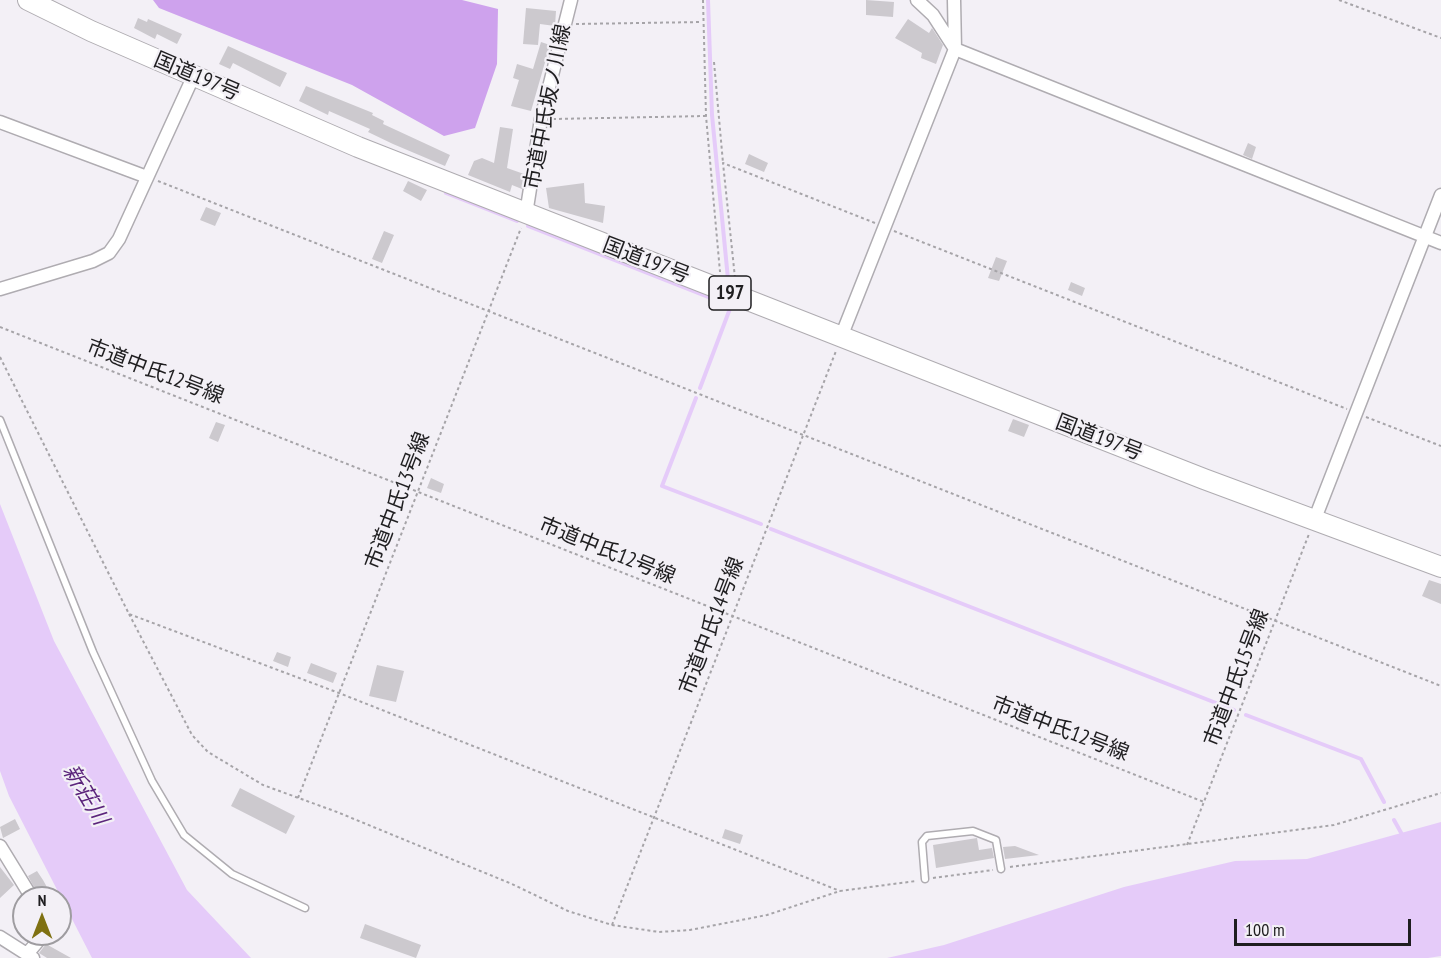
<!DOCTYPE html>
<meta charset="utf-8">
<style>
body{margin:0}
#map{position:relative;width:1441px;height:958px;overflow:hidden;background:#f3f0f6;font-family:"PT Sans Narrow",sans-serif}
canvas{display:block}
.north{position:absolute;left:12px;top:886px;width:60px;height:60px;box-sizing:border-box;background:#f3f0f6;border:2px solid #9e9ca0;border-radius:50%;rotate:0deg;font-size:16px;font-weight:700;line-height:24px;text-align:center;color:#1f1e20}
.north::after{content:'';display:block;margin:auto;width:21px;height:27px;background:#7f7112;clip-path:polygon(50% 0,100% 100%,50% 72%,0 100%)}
.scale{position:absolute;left:1234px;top:919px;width:177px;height:27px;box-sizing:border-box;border:3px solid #1f1e20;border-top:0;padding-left:8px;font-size:18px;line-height:21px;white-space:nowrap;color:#1f1e20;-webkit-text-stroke:4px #f3f0f6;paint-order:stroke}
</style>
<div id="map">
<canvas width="1441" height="958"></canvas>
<div class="north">N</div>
<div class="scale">100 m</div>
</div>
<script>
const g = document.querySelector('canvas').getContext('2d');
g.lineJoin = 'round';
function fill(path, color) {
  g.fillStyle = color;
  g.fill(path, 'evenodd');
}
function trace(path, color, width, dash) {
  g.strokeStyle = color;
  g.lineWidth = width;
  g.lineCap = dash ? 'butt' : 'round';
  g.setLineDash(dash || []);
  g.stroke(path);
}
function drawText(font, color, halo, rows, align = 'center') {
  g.font = font + ' "PT Sans Narrow","Noto Sans JP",sans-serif';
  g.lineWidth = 4.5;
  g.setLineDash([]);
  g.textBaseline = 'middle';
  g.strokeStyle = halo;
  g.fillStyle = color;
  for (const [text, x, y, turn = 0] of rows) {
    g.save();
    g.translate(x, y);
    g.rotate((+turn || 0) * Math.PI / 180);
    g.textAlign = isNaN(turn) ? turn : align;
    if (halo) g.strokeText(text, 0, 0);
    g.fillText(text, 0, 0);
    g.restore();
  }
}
const forest = new Path2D(`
 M153 0H462L498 9 497 64 475 128 444 136 352 85 159 8Z`);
const water = new Path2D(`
 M0 504 54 641 187 890 251 958H92L9 796 0 771Z
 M1441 822V956L1428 958H887L944 945 1124 887 1235 861 1307 859Z`);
const stream = new Path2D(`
 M708 0 712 115 728 279
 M446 193 517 221
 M528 226 731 306 700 388
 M696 398 662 486 761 524
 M771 529 1234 710
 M1246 715 1361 759 1384 802
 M1394 820 1404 838`);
const building = new Path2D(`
 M866 0 894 2 893 17 866 15Z
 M526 8 556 11 555 26 540 24 538 45 523 44Z
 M138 18 147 22 148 19 182 34 177 44 157 34 155 39 134 28Z
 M908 19 929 33 932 28 943 45 936 64 921 58 922 53 895 38Z
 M541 42 550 45 531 111 511 106 519 80 513 78 517 64 533 69Z
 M228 46 287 73 280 87 233 63 230 69 219 64Z
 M306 86 373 113 372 115 384 121 383 124 450 155 445 166 393 144 368 132 370 129 329 111 328 115 299 101Z
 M500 127 513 129 507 168 524 174 522 189 512 185 510 192 468 175 474 161 482 158 494 163Z
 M1248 143 1256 147 1252 159 1243 155Z
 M749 154 768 163 764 172 745 164Z
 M408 181 427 190 421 201 403 191Z
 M584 183 585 203 605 206 603 223 549 208 546 188Z
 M206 207 221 213 215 226 200 220Z
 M384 231 394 235 382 263 372 259Z
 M996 257 1007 261 999 281 988 278Z
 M1071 282 1085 288 1082 296 1068 290Z
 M1013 419 1029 425 1024 437 1008 431Z
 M216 422 225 425 218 442 209 438Z
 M431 478 444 484 441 493 427 488Z
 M1429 580 1441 584V604L1422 596Z
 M277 652 291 657 288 667 273 661Z
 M311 663 337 673 333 683 307 673Z
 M377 665 404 671 396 702 369 696Z
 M240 788 295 816 286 834 231 806Z
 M15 819 20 829 3 838 0 827Z
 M725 829 743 835 740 844 722 838Z
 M977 838 979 850 992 848 994 858 936 868 933 845Z
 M1015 846 1039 855 1005 859 1003 847Z
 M0 867 14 885 0 898Z
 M37 871 43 880 53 898H40L28 876Z
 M365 924 421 945 416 958 360 938Z
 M46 944 71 958H47L39 953Z`);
const path = new Path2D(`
 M703 0 706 116 720 272
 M1339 0 1441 38
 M576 24 702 22
 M714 62 723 163
 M553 119 706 116
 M158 181 1441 686
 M894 231 1347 409
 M735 278 723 163 875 223
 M0 327 1204 802
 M0 357 129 614 339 693 840 891
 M1366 417 1441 446
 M129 614 192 735 208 752 263 785 337 812 512 884 568 911 612 925 659 932 690 930 767 915 840 891 916 881
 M298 798 521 228
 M1187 845 1309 534
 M1010 867 1334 825 1441 793
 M933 878 993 870
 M612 925 836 351`);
const service = new Path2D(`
 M0 420 93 652 152 781 184 835 232 874 305 908
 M925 879 922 842 927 836 973 831 996 840 1001 869`);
const minor = new Path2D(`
 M917 0 933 15 955 49 1441 243
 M0 122 147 177
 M526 214 541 119 571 0
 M0 289 93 261 109 253 119 239 194 75
 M841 337 955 49 954 0
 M1314 521 1441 195
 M0 846 32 898
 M0 937 33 958
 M27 954 44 934`);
const trunk = new Path2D(`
 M28 0 91 31 358 147 1204 479 1441 567`);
const shields = [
 [730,293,42]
];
const shieldNames = [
 ["197",730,293]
];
const streetNames = [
 ["国道197号",197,77,23],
 ["市道中氏坂ノ川線",548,107,-79],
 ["国道197号",646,261,21],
 ["市道中氏12号線",155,372,21],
 ["国道197号",1099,438,21],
 ["市道中氏13号線",398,501,-69],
 ["市道中氏12号線",607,551,22],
 ["市道中氏14号線",712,626,-69],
 ["市道中氏15号線",1237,678,-69],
 ["市道中氏12号線",1060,729,21]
];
const waterNames = [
 ["新荘川",85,795,59]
];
fill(forest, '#cea2ed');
fill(water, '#e5cbf9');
trace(stream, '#e5cbf9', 4);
fill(building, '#ccc9ce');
trace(service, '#afacb1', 9);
trace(minor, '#afacb1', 15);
trace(trunk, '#afacb1', 22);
trace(path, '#a6a4a8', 2, [3, 3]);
trace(service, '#fff', 6);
trace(minor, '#fff', 12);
trace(trunk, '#fff', 20);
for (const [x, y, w] of shields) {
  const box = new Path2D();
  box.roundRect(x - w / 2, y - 17, w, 34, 4.5);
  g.fillStyle = '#f3f0f6';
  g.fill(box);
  trace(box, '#1f1e20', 1.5);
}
drawText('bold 20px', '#1f1e20', null, shieldNames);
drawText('21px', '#1f1e20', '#f3f0f6', streetNames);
drawText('italic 22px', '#5c257c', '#f3f0f6', waterNames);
</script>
